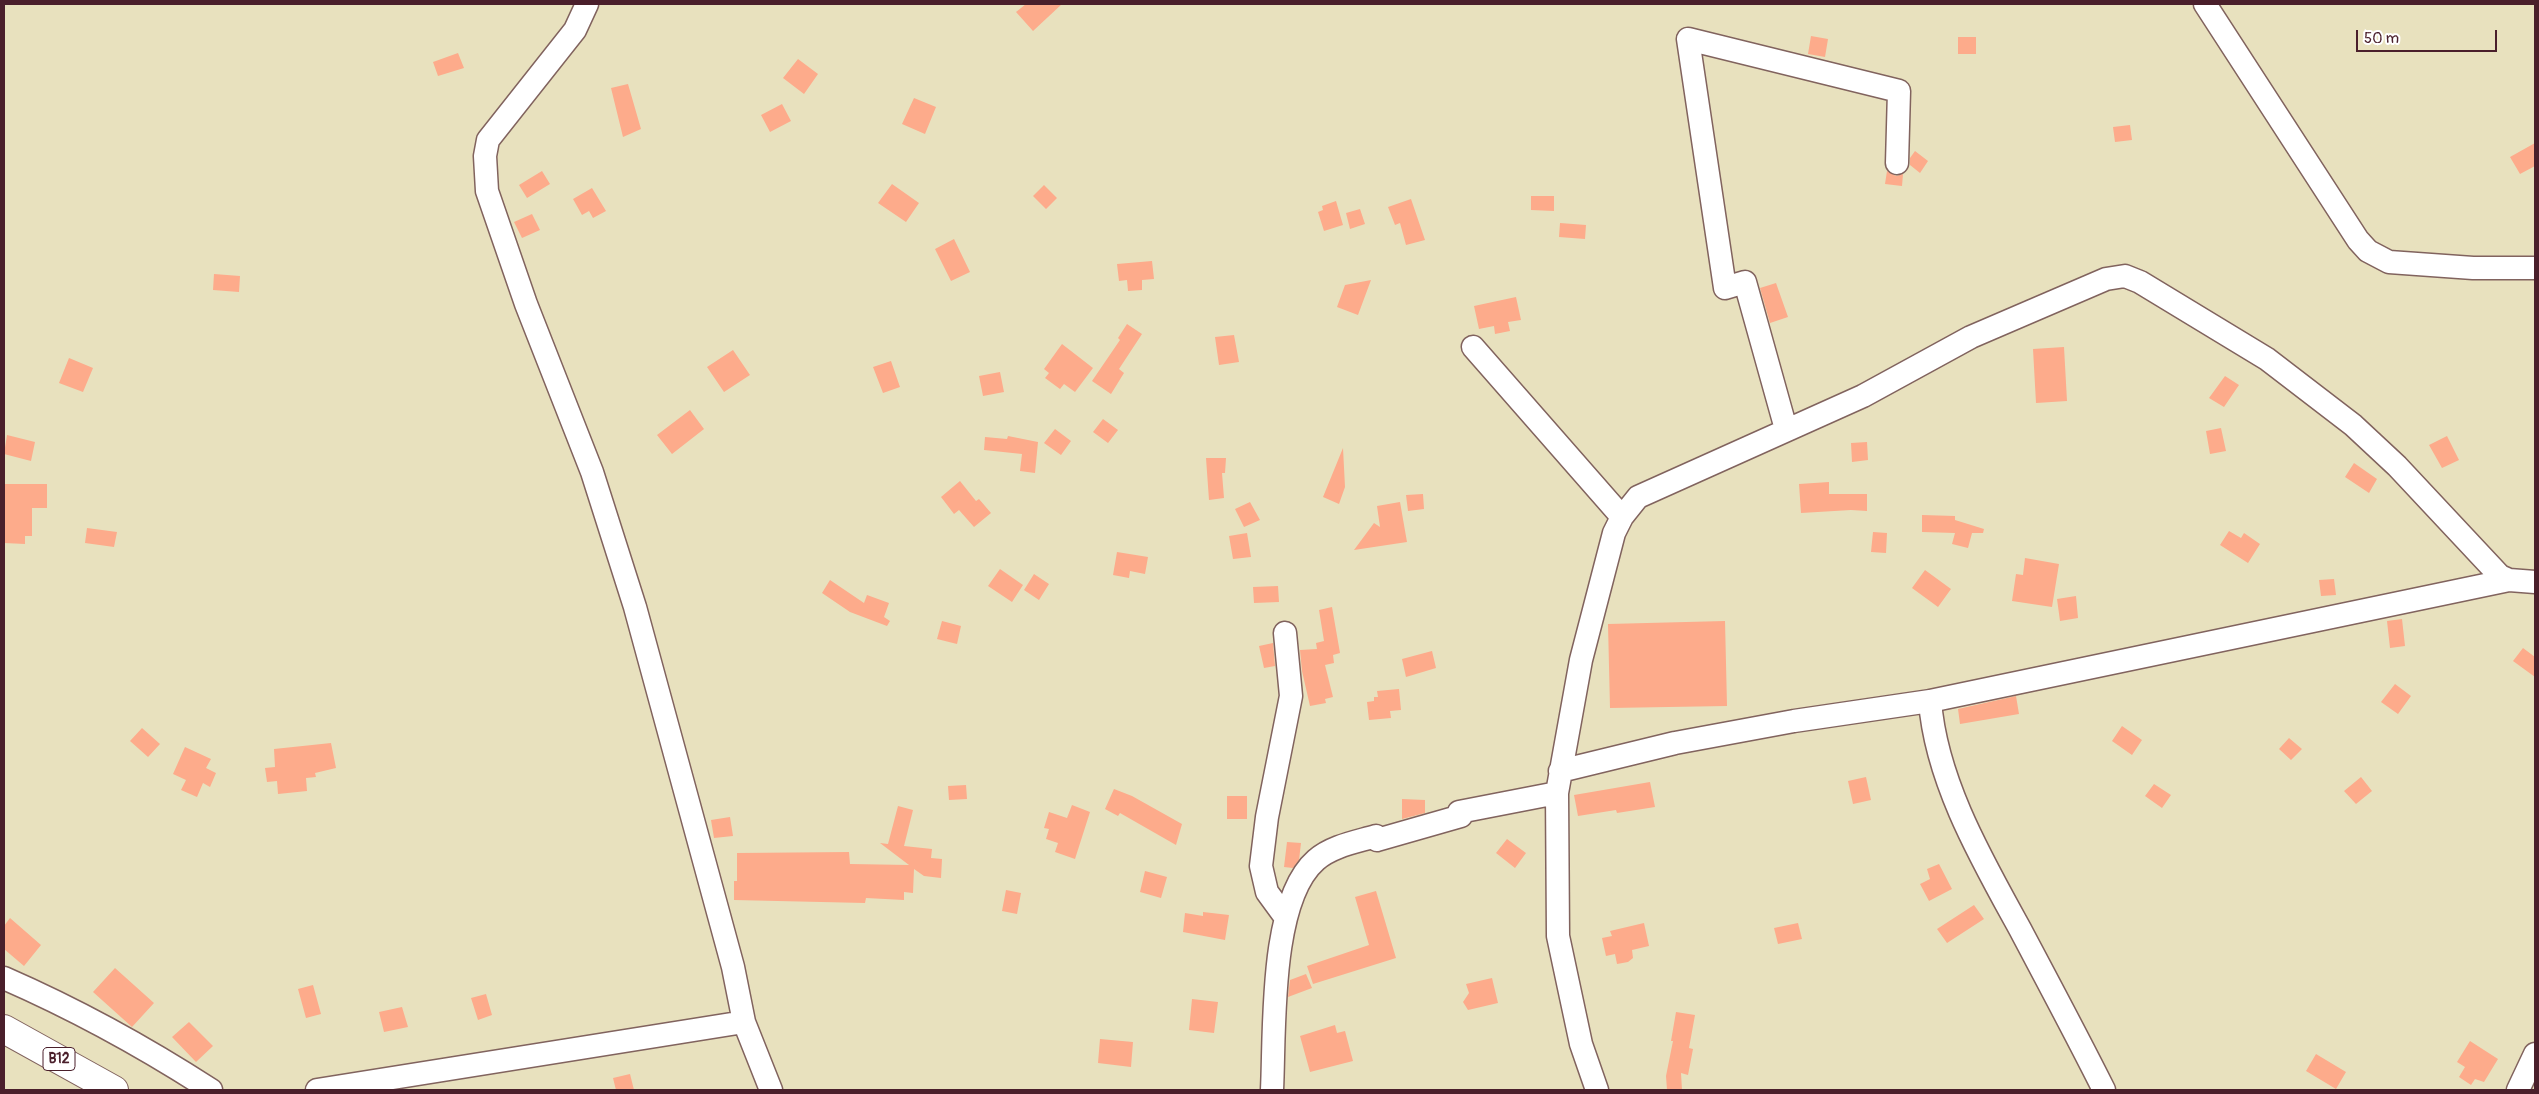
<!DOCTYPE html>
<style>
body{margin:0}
#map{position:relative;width:2539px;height:1094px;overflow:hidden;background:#e8e1be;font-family:Pangolin,sans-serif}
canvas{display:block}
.frame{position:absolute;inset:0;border:5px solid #4a1f2b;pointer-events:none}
.scale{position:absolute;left:2356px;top:30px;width:141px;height:22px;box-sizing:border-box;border:2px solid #4a1f2b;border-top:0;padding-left:6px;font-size:15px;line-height:18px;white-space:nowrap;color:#4a1f2b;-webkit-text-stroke:4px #fff;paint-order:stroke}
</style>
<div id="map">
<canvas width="2539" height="1094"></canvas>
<div class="frame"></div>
<div class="scale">50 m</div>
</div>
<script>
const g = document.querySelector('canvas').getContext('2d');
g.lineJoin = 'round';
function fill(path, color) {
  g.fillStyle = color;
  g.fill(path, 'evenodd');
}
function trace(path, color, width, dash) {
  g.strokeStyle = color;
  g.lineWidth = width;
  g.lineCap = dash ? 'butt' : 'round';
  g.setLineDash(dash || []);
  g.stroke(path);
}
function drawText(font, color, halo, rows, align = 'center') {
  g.font = font + ' Pangolin,sans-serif';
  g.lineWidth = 5;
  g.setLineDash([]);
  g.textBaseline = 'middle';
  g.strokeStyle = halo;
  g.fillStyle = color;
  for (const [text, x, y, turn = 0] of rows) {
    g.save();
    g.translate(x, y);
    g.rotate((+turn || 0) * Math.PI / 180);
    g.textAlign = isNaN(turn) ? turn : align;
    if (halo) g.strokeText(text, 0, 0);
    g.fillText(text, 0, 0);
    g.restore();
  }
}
const building = new Path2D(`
 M1026 4H1062L1033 31 1016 12Z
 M1811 36 1828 39 1825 57 1808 54Z
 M1958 37H1976V54H1958Z
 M458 53 464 68 438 76 433 62Z
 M798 59 818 74 804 94 783 78Z
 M628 84 641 129 623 137 611 88Z
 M914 98 936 107 925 134 902 124Z
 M782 104 791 121 770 132 761 115Z
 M2130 125 2132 140 2115 142 2113 127Z
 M2535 143V166L2520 174 2510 157Z
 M1915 151 1928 161 1920 173 1910 165V158Z
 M542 171 550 184 527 198 519 185Z
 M1887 171 1896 176 1903 174 1902 186 1885 184Z
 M892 184 919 203 906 222 878 203Z
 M1044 185 1057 198 1046 209 1033 196Z
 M592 188 606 211 593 218 589 211 582 215 573 199Z
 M1531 196H1554V211L1531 210Z
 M1411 199 1425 240 1406 245 1400 223 1395 225 1388 207Z
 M1336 201 1343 225 1324 231 1318 212 1323 210 1322 206Z
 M1360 209 1365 224 1350 229 1346 213Z
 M532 214 540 230 522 238 514 222Z
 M1560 223 1586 225 1585 239 1559 237Z
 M954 239 970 272 951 281 935 249Z
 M1152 261 1154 279 1142 280V290L1128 291 1127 280 1119 281 1117 264Z
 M214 274 240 276 239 292 213 290Z
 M1371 280 1358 315 1337 307 1345 285Z
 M1776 283 1788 317 1770 323 1760 288Z
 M1516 297 1521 320 1508 322 1510 331 1495 334 1494 326 1479 329 1474 306Z
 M1127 324 1142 334 1119 369 1124 373 1111 394 1092 381 1120 340 1118 338Z
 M1234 335 1239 362 1219 365 1215 337Z
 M1062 344 1093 368 1075 392 1064 384 1060 389 1045 378 1049 373 1044 369Z
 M2064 347 2067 401 2036 403 2033 349Z
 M733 350 750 375 724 392 707 367Z
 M69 358 93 368 83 392 59 383Z
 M891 361 900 387 883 393 873 367Z
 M1000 372 1004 392 983 396 979 376Z
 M2225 376 2239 385 2224 407 2209 398Z
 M690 410 704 429 672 454 657 435Z
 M1103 419 1118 430 1108 443 1093 432Z
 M2221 428 2226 451 2210 454 2206 431Z
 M1055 429 1071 441 1061 455 1044 443Z
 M7 435 35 442 31 461 4 454Z
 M1008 436 1038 442 1035 473 1020 471 1022 454 984 450 985 437 1007 439Z
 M2447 436 2459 460 2442 468 2429 445Z
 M1867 442 1868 460 1852 462 1851 443Z
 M1343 448 1345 487 1339 504 1323 497Z
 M1206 458H1226L1225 473H1222L1224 498 1209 500Z
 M2354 463 2377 479 2369 493 2345 477Z
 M960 481 976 501 979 499 991 513 974 527 959 510 954 514 941 497Z
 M1829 482V494H1867V511L1851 510 1801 513 1799 484Z
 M4 484H47V508H32V536H25V544L4 543Z
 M1423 494 1424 509 1408 511 1406 495Z
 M1250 502 1260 520 1244 527 1235 509Z
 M1400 502 1407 542 1354 550 1374 523 1380 527 1377 506Z
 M1922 515 1955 516V520L1984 529 1983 533H1972L1968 548 1952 544 1955 533 1922 532Z
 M87 528 117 532 114 547 85 543Z
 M2229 531 2241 538 2244 533 2260 544 2248 563 2220 545Z
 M1873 532 1887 533 1886 553 1871 552Z
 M1247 533 1251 557 1233 559 1229 536Z
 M1117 552 1148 557 1145 574 1130 571 1129 578 1113 575Z
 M2025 558 2059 564 2052 607 2012 601 2016 574 2023 575Z
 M1000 569 1023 585 1012 602 988 586Z
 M1925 570 1951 589 1938 607 1912 588Z
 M1034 574 1049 584 1039 600 1024 590Z
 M2334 579 2336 595 2321 596 2319 580Z
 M830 580 864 603 867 595 889 603 884 617 890 621 887 626 850 612 822 593Z
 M1278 586 1279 602 1254 603 1253 587Z
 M2076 596 2078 618 2060 621 2057 599Z
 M1332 607 1340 653 1333 655 1334 663 1325 665 1333 697 1325 699 1326 703 1310 706 1302 671 1300 650 1317 649 1316 643 1324 641 1319 610Z
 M2402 619 2405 646 2390 648 2387 621Z
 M942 621 961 626 957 644 937 639Z
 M1725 621 1727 706 1610 708 1608 624Z
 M1273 643 1275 666 1264 668 1259 646Z
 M2523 648 2535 657V677L2513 661Z
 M1432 651 1436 668 1406 677 1402 659Z
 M2395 684 2411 696 2398 714 2381 702Z
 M1399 689 1401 710 1390 711 1391 718 1369 720 1367 702 1374 701V697H1378L1377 691Z
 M2016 696 2019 714 1960 724 1958 709Z
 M2122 726 2142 740 2132 755 2112 741Z
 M142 728 160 744 148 757 130 741Z
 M2289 738 2302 749 2291 760 2279 749Z
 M331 743 336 768 315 773 316 777 306 778 307 791 278 794 277 781 267 782 265 768 275 767 274 749Z
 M185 747 211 759 206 768 216 773 210 787 203 783 197 797 181 790 186 780 173 774Z
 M1866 777 1871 800 1853 804 1848 781Z
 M2361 777 2372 791 2356 804 2344 791Z
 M1650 782 1655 807 1617 813 1616 810 1578 816 1574 795Z
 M2154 784 2171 795 2162 808 2145 796Z
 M966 785 967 799 949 800 948 786Z
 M1114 789 1132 796 1182 824 1176 845 1120 813 1118 816 1105 809Z
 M1227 796H1247V819H1227Z
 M1402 799 1425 800V813L1402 819Z
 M1072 805 1090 812 1075 859 1055 852 1058 843 1046 839 1049 829 1044 828 1049 812 1067 818Z
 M898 806 913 810 904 846 932 849 931 858 942 859 941 878 924 876 914 869 913 893 904 892V900L866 898 865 903 734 900V881H737V853L849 852 850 864 909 865 880 843 888 844Z
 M730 817 733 836 714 838 711 820Z
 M1507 839 1526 853 1515 868 1496 853Z
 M1287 842 1301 843 1299 860 1293 868 1284 867Z
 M1939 864 1952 889 1929 901 1920 884 1930 879 1927 869Z
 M1145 871 1167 877 1161 898 1140 892Z
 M1006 890 1021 893 1017 914 1002 911Z
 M1376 891 1396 958 1313 984 1307 966 1369 945 1355 897Z
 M1974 905 1984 919 1947 943 1937 929Z
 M1203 912 1229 915 1225 940 1183 932 1185 913 1203 916Z
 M10 918 41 945 24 966 4 949V926Z
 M1644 923 1649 946 1632 950 1633 958 1628 962 1617 964 1615 954 1606 956 1602 938 1612 936 1610 931Z
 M1798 923 1802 939 1778 944 1774 928Z
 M115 968 154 1003 132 1027 93 992Z
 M1306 974 1312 988 1288 997 1290 980Z
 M1492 978 1498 1003 1468 1010 1463 1002 1469 993 1466 984Z
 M313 985 321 1014 306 1018 298 989Z
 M486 994 492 1015 478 1020 471 998Z
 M1192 999 1218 1002 1214 1033 1189 1030Z
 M402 1007 408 1027 384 1032 379 1012Z
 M1676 1012 1695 1015 1689 1048 1693 1049 1688 1075 1681 1073 1682 1090H1667L1666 1076 1673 1041H1671Z
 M189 1022 213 1046 196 1062 172 1037Z
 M1335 1025 1337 1033 1345 1031 1353 1061 1310 1072 1300 1036Z
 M1100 1039 1133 1042 1131 1067 1098 1063Z
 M2470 1041 2498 1059 2484 1082 2475 1079 2471 1085 2459 1077 2465 1067 2457 1062Z
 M2316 1054 2346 1072 2336 1089 2306 1071Z
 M630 1074 634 1090H616L613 1078Z`);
const minor = new Path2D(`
 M587 4 575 30 488 140 485 156 487 191 526 304 592 472 635 607 733 967 744 1022 771 1090
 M2205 4 2358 240 2368 251 2389 262 2473 268H2535
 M1473 347 1622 517
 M1786 429 1745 282 1725 288 1688 39 1899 91 1897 163
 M1285 633 1291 696 1267 817 1261 866 1267 892 1286 918
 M1930 701 2509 580
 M1560 771 1675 743 1794 721 1930 701C1936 781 1982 860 2020 929 2048 982 2077 1036 2104 1090
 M1557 793 1558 936 1581 1044 1597 1090
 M4 978C75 1009 146 1048 211 1090
 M317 1090 744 1022
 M1272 1090C1275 1031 1269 901 1316 860 1332 846 1356 842 1376 836L1377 840 1461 816 1459 812 1557 793 1581 660 1614 533 1622 517 1638 497 1863 396 1971 337 2106 279 2125 276 2140 282 2267 359 2353 425 2397 466 2500 576 2509 580 2535 582
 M2518 1090 2535 1054`);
const trunk = new Path2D(`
 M4 1029 114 1090`);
const shields = [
 [59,1059,32]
];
const shieldNames = [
 ["B12",59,1059]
];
fill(building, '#fdab8b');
trace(minor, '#81635e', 25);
trace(trunk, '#81635e', 30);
trace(minor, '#fff', 22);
trace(trunk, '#fff', 28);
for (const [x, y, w] of shields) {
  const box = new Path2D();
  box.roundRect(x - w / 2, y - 11.5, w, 23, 4);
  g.fillStyle = '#fff';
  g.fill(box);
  trace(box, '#4a1f2b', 1);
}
drawText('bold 14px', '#4a1f2b', null, shieldNames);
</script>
